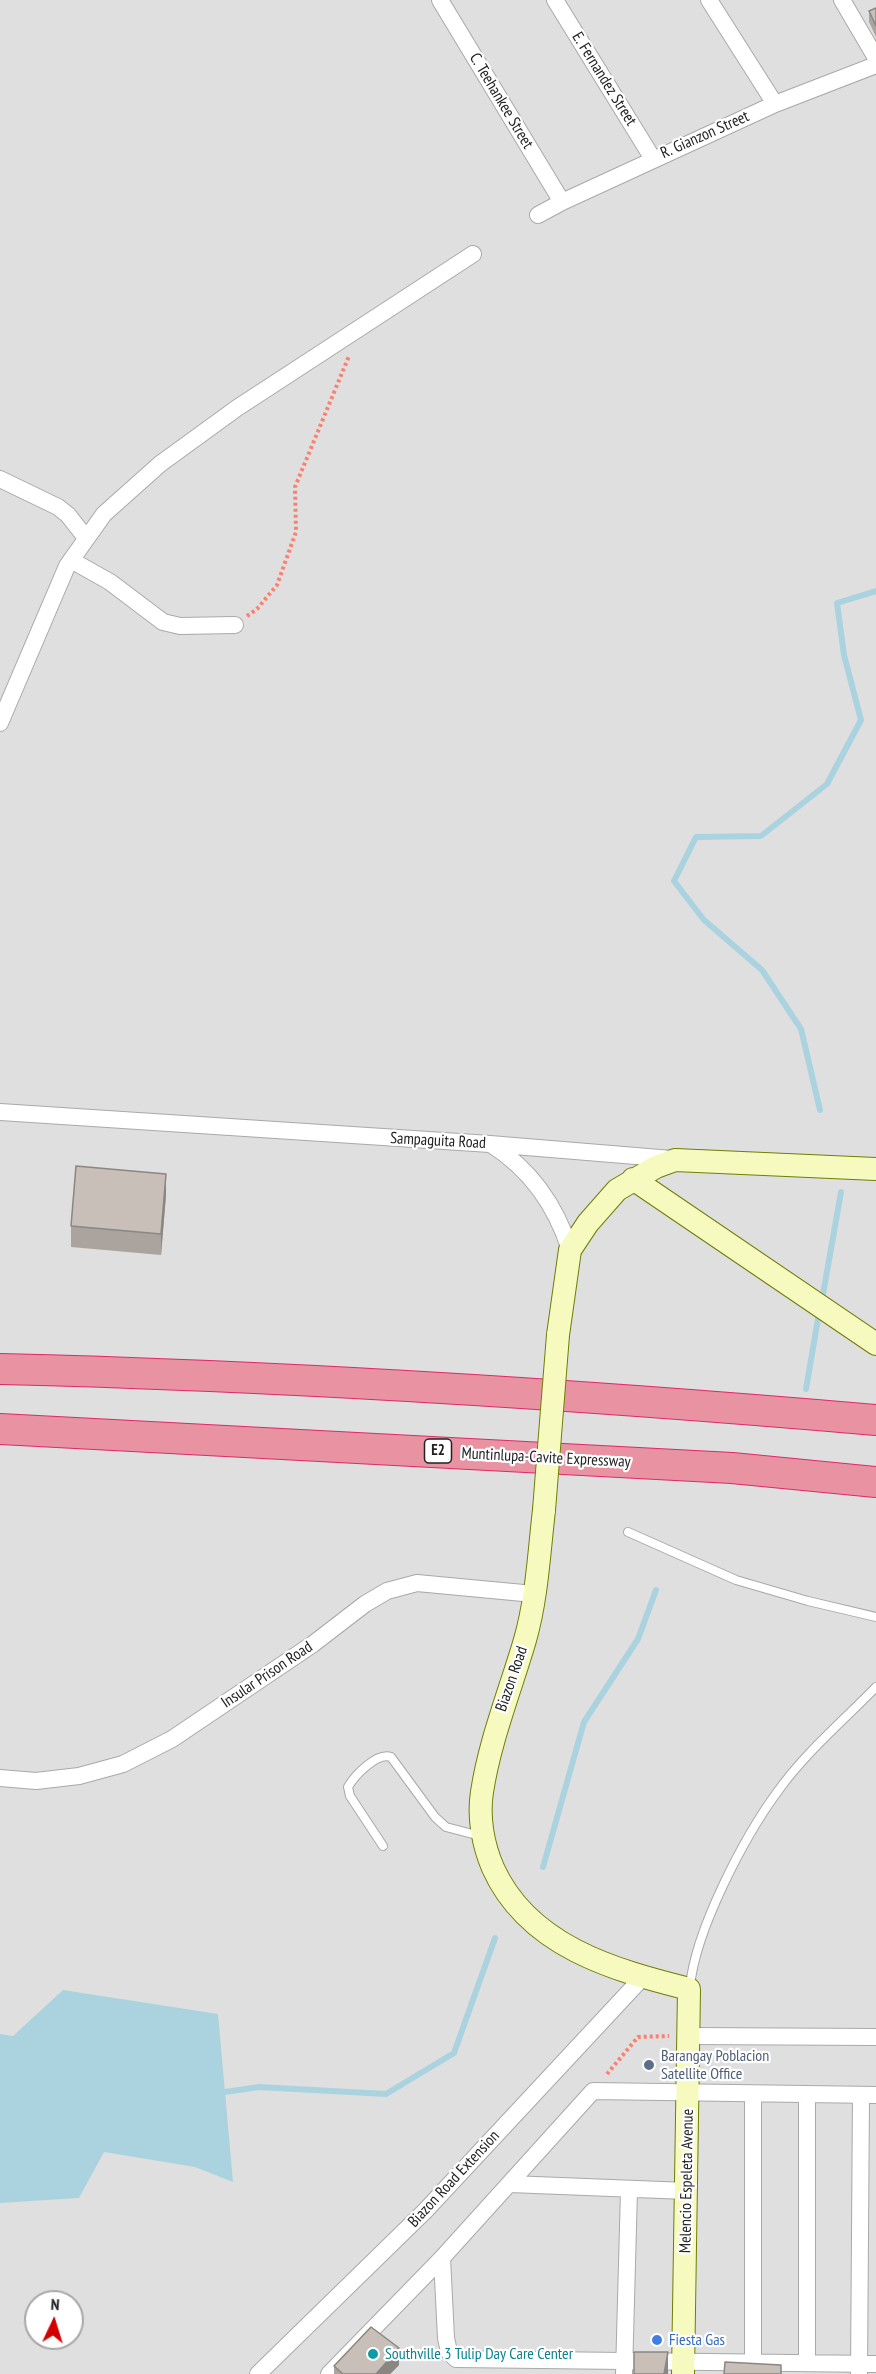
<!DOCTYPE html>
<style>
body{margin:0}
#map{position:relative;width:876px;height:2374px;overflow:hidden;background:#f2efe9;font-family:"PT Sans Narrow",sans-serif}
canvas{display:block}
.north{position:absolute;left:24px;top:2290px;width:60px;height:60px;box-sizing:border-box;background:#fff;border:2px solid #a7a7a7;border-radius:50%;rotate:4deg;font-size:16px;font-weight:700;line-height:24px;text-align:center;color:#222}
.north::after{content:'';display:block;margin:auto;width:21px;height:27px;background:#d40000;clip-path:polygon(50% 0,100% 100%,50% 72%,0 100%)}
</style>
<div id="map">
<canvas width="876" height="2374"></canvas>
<div class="north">N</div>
</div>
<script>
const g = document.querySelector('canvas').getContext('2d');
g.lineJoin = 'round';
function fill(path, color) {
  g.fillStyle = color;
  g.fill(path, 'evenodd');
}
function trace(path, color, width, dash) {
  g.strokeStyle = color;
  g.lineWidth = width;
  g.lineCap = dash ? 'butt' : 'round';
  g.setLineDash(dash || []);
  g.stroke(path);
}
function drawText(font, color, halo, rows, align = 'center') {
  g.font = font + ' "PT Sans Narrow",sans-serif';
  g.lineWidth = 4.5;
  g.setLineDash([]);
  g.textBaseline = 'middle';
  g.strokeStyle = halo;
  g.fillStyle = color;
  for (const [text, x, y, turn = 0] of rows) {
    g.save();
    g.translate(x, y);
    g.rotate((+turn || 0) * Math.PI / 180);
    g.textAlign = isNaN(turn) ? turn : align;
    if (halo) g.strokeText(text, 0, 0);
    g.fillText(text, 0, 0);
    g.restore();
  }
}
const residential = new Path2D(`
 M0 0H876V2374H0ZM36 2302H72V2338H36Z`);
const water = new Path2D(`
 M63 1990 218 2014 233 2182 195 2167 104 2152 79 2198 0 2203V2034L13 2036Z`);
const stream = new Path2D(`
 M820 1110 801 1029 762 970 704 920 674 881 696 837 761 836 827 784 861 720 844 655 837 603 876 591
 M822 1300 841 1192
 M806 1389 819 1313
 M543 1867 584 1722 638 1639 656 1590
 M225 2092 259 2087 386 2094 454 2053 495 1938`);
const path = new Path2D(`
 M247 616 257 609 277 585 296 532 295 487 349 356
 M607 2074 638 2037 669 2036`);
const lane = new Path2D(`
 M628 1532 736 1580 808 1601 876 1617
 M383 1846 350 1796 348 1787C355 1775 377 1752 391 1757L435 1817 446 1827 480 1836
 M690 1987C695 1931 744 1837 778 1791 805 1753 843 1721 876 1687`);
const street = new Path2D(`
 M440 0 562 202
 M555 0 653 159
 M709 0 775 104
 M842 0 876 58
 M538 215 562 202 775 104 876 65
 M0 479 58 507 68 515 86 538
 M71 560 110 582 163 622 180 626 235 625
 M0 723 67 566 104 514 160 464 237 408 473 254
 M0 1112 490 1144 672 1159
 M492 1145C531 1170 556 1206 570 1250
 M0 1778 36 1781 79 1776 123 1764 172 1739 313 1644 365 1604 387 1591 417 1583 534 1594
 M688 2036 876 2037
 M753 2094V2362
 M510 2184 687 2191
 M442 2258 446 2338 449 2352 456 2359 876 2364
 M807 2363V2096
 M258 2374 425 2211 643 1977
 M329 2374 442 2258 593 2091 876 2095
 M624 2374 629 2190
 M859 2374 861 2095`);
const secondary = new Path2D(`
 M633 1179 876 1344
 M558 1335 570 1250 588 1223 617 1190 656 1167 675 1160 876 1169
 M544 1510C539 1553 537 1598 525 1640 510 1691 490 1740 482 1792 478 1817 483 1845 493 1868 528 1946 613 1970 689 1989L683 2374`);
const highway = new Path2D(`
 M0 1369C292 1376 585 1395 876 1420
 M0 1429 732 1468 876 1482`);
const secondaryBridge = new Path2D(`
 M544 1510 558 1335`);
const wall = new Path2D(`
 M876 8V37L869 22V11Z
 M166 1195 161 1255 71 1247V1226Z
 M399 2365 390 2374H334V2366Z`);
const shadedWall = new Path2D(`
 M166 1174V1195L161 1255V1234Z
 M399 2348V2365L390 2374H376Z
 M668 2352V2374H664Z`);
const building = new Path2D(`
 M876 8V26L869 11Z
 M76 1166 166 1174 161 1234 71 1226Z
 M371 2327 399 2348 376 2374H343L334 2366Z
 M634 2352H668L664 2374H634Z
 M725 2362 781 2365V2374H724Z`);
const markers = [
 [649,2065,6,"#5c6f8a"],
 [657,2340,6,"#3f7fe0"],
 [373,2354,6,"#0f9aa8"]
];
const shields = [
 [438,1451,27]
];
const shieldNames = [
 ["E2",438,1451]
];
const streetNames = [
 ["E. Fernandez Street",604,79,58],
 ["C. Teehankee Street",501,101,59],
 ["R. Gianzon Street",705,135,-24],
 ["Sampaguita Road",438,1141,3],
 ["Muntinlupa-Cavite Expressway",546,1458,3],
 ["Insular Prison Road",267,1675,-34],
 ["Biazon Road",512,1679,-71],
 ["Biazon Road Extension",454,2179,-47],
 ["Melencio Espeleta Avenue",687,2181,-89]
];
const serviceNames = [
 ["Barangay Poblacion",661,2056],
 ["Satellite Office",661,2074]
];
const shopNames = [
 ["Fiesta Gas",669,2340]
];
const cultureNames = [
 ["Southville 3 Tulip Day Care Center",385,2354]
];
fill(residential, '#e0dfdf');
fill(water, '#aad3df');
trace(stream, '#aad3df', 6);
trace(lane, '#a9a9a9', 10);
trace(street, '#a9a9a9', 18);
trace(secondary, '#707d05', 24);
trace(highway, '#dc2a67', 32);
trace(path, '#fa8072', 4, [3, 3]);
trace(lane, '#fff', 8);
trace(street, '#fff', 16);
trace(secondary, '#f7fabf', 22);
trace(highway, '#e892a2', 30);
trace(secondaryBridge, '#707d05', 24, []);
trace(secondaryBridge, '#f7fabf', 22);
fill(wall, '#aba49e');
fill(shadedWall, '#8b8681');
fill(building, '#c7bfb8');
trace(building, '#8b8681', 1.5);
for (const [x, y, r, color] of markers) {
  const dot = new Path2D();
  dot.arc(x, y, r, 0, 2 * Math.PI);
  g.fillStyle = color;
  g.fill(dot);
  trace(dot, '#fff', 2);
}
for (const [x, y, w] of shields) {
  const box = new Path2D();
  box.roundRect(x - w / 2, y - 12, w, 24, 4.5);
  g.fillStyle = '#fff';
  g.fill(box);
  trace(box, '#222', 1.5);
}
drawText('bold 15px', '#222', null, shieldNames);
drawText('16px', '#222', '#fff', streetNames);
drawText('16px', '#4e5e75', '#fff', serviceNames, 'left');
drawText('16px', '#366cbe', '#fff', shopNames, 'left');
drawText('16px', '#0d838f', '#fff', cultureNames, 'left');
</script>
